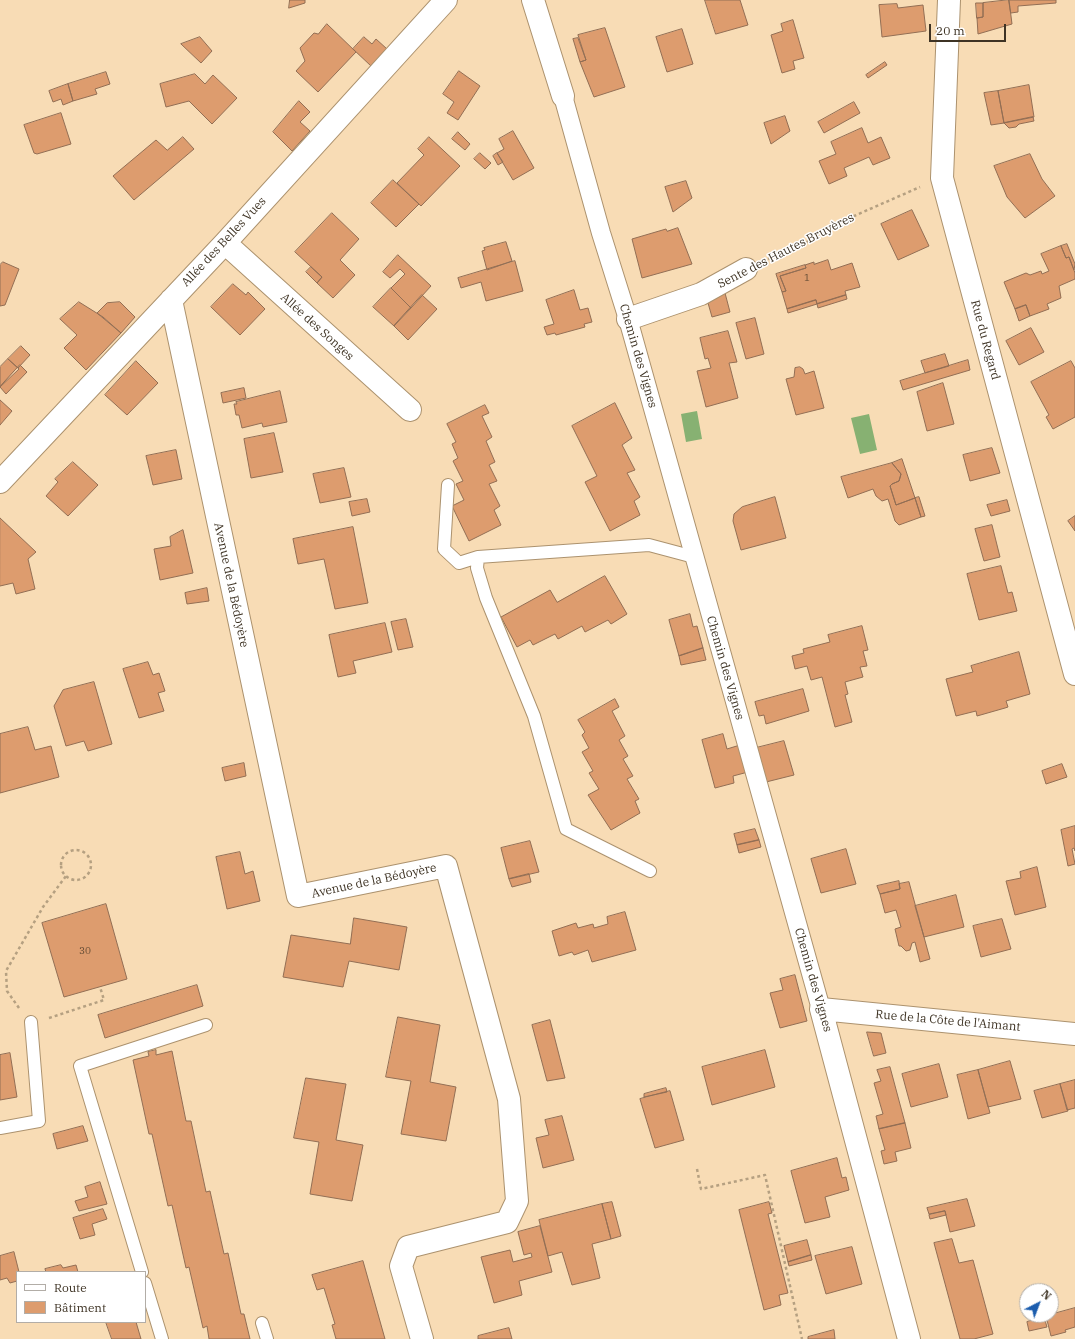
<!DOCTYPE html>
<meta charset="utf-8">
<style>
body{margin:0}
#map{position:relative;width:1075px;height:1339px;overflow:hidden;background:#f8dcb5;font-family:"IBM Plex Serif",serif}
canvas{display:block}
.legend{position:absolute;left:16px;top:1271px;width:130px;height:52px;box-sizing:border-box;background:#fff;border:1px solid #b2ada7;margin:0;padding:5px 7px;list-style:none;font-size:12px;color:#3e3324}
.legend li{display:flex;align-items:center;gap:8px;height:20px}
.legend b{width:20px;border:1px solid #b2ada7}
.north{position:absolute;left:1019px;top:1283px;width:40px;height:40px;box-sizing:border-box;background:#fff;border:1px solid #b2ada7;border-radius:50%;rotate:42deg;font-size:11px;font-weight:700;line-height:16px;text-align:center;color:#3e3324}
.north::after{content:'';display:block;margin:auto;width:14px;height:18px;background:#1b5dae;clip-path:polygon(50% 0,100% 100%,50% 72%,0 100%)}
.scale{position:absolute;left:929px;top:24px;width:77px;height:18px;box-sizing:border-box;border:2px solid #3e3324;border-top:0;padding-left:5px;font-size:12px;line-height:14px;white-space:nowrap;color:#3e3324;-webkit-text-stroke:3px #fff;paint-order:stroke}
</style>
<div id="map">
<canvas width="1075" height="1339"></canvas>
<ul class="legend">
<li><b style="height:5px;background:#fff"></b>Route</li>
<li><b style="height:11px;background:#dd9c6e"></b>Bâtiment</li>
</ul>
<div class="north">N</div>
<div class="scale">20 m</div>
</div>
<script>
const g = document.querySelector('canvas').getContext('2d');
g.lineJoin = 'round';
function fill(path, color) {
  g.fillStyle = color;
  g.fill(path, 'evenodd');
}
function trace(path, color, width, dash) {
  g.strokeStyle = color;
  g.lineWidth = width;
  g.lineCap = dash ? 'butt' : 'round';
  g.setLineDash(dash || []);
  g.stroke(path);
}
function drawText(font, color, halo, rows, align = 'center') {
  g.font = font + ' "IBM Plex Serif",serif';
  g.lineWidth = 3;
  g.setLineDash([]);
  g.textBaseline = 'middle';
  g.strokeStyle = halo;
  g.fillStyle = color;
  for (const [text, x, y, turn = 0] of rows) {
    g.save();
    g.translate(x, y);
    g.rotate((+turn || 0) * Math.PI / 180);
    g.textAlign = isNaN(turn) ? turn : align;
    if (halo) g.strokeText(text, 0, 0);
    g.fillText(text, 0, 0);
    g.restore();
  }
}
const water = new Path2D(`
 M697 411 702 439 686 442 681 414Z
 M869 414 877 450 860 454 851 418Z`);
const building = new Path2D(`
 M290 0H305V3L289 8Z
 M705 0H740L748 25 716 34Z
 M1009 0H1056V3L1018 6V12L1011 13Z
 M1009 0 1012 24 978 34 977 18 983 17V3Z
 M976 3H983V17L977 18Z
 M897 4 898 8 923 5 926 31 882 37 879 5Z
 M793 20 804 58 793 61 795 69 782 73 771 35 783 31 781 24Z
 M327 24 356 52 318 92 296 71 305 61 300 48 314 33 318 34Z
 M605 28 625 87 594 97 580 62 586 60 578 35Z
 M682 29 693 64 667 72 656 37Z
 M200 37 212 51 201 63 181 44Z
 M364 37 372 44 376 39 387 49 371 66 353 49Z
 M578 38 586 60 580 62 573 39Z
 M885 62 887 65 868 78 866 75Z
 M459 71 480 86 458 120 447 113 454 102 443 94Z
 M106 72 110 84 95 89 97 94 73 101 68 84Z
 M195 74 205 84 213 75 237 98 212 124 189 101 166 107 160 84Z
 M68 84 73 101 63 105 61 99 53 102 49 91Z
 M1029 85 1034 117 1004 123 998 91Z
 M998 91 1004 123 991 125 984 93Z
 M299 101 310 112 300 122 310 131 292 151 273 132Z
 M854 102 860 113 824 133 818 122Z
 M61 113 71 144 37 154 34 153 24 125Z
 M785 116 790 131 771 144 764 123Z
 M1033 117 1034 121 1019 124 1016 127 1009 128 1004 123Z
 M862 128 868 143 881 137 890 158 873 165 869 157 844 168 847 176 829 184 819 161 836 154 831 142Z
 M513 131 534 168 513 180 497 153 504 149 499 139Z
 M458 132 470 144 465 150 452 139Z
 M183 137 194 149 134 200 113 176 156 140 167 150Z
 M429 137 460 166 421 206 397 183 424 155 418 149Z
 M480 153 491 163 485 169 474 159Z
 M497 153 503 162 498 165 493 156Z
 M1030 154 1042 179 1055 196 1025 218 1007 197 994 166Z
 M393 180 419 204 396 227 371 203Z
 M686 181 692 198 673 212 665 187Z
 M912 210 929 246 898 260 881 224Z
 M332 213 359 239 340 260 355 275 333 298 317 283 322 277 295 252Z
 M678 228 692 264 642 278 632 239 666 229 667 231Z
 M506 242 512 261 487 270 482 251 485 250 484 248Z
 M1067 244 1075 264 1074 270 1069 257 1066 258 1061 246Z
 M1061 246 1066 258 1069 257 1075 273V279L1059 286 1061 298 1047 304 1049 309 1030 316 1026 305 1015 309 1004 282 1026 273 1030 275 1041 271 1042 274 1049 271 1041 254Z
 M398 255 431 286 411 308 391 288 405 274 400 269 390 278 383 272Z
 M828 260 831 270 852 263 860 287 845 291 846 295 817 304 816 300 787 309 782 292 786 291 780 276 806 268 805 265 814 262V264Z
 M515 261 523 291 486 301 481 282 461 288 458 278Z
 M3 262 19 269 5 305 0 306V265Z
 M805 265 806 268 780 276 786 291 782 292 776 274Z
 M311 267 322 277 317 283 306 272Z
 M233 284 246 295 248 292 265 309 240 335 211 307Z
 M391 288 411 308 394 326 373 307Z
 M574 290 580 310 588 308 592 322 584 324 585 327 556 335 555 333 547 335 544 327 554 324 546 300Z
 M725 293 730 312 712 317 708 303Z
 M422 295 437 309 408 340 394 326Z
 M846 295 847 299 818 308 817 304Z
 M816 300 817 304 788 313 787 309Z
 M79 302 103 317 121 333 86 370 64 348 77 335 60 319Z
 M120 302 135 317 121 333 97 313 107 303Z
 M1026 305 1030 316 1019 321 1015 309Z
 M755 318 764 354 746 359 736 323Z
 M1031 328 1044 352 1019 365 1006 341Z
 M728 331 737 362 729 363 738 398 706 407 697 371 711 368 708 358 705 359 700 338Z
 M21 346 30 355 18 368 8 359Z
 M945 354 949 366 925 373 921 361Z
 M8 359 19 369 0 387V367Z
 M968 360 970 370 903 390 900 381Z
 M136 361 158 383 127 415 105 395Z
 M1071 361 1075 368V417L1053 429 1046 417 1049 415 1031 382Z
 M20 365 27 372 6 394 0 387Z
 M800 367 803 369 805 374 814 371 824 408 796 415 786 379 794 377 795 368Z
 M943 383 954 424 927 431 917 392Z
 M244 388 246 398 223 403 221 393Z
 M280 391 287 422 263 427 262 423 242 428 239 415H236L234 404H237L236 402Z
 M0 400 12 411 0 425Z
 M615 403 632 438 622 445 635 470 627 473 640 497 634 501 640 515 610 531 585 482 597 476 572 426Z
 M485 405 489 413 482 416 492 437 486 441 495 462 489 465 497 481 489 484 500 506 494 510 501 525 469 541 452 506 464 500 456 484 463 481 453 461 458 458 452 444 456 442 447 424Z
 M274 433 283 472 251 478 244 439Z
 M992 448 1000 473 970 481 963 455Z
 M176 450 182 479 153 485 146 456Z
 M902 459 915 498 896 505 890 486 892 484 899 481 901 474 892 463Z
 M73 462 98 485 68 516 46 496 58 482 55 479Z
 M892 463 901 474 899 481 892 484 890 486 896 505 915 498 921 517 899 525 895 521 888 499 882 501 876 496 873 489 848 498 841 477Z
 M344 468 351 497 320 503 313 474Z
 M775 497 786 538 741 550 733 521 734 514 742 507Z
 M919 497 925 516 921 517 915 498Z
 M367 499 370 512 352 516 349 502Z
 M1007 500 1010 511 991 516 987 505Z
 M1075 516V531L1068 521Z
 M0 518 36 552 28 559 35 589 16 594 13 583 0 586Z
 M992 525 1000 557 984 561 975 529Z
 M353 527 368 603 335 609 324 559 298 564 293 539Z
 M183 530 193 573 160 580 154 549 171 546 170 537Z
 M1001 566 1008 593 1012 592 1017 611 979 620 967 574Z
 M605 576 627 614 611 624 608 620 585 632 582 626 558 639 555 634 533 645 530 640 517 647 501 617 550 590 557 602Z
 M207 588 209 601 187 604 185 593Z
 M690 614 693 627 697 626 703 648 679 656 669 620Z
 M406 619 413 647 398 650 391 622Z
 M385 623 392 652 353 661 356 673 338 677 329 635Z
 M862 626 868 650 863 651 867 666 860 667 863 677 845 682 848 694 845 695 852 722 835 727 822 677 811 680 807 666 795 669 792 656 804 653 803 649 830 642 828 635Z
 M703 648 706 660 681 665 679 656Z
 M1019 652 1030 694 1006 701 1008 707 1005 708 977 716 976 711 956 716 946 679 973 672 971 666Z
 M148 662 153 675 159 673 165 691 158 693 164 711 139 718 123 669Z
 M94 682 112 744 88 751 84 741 66 746 54 706 63 690Z
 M803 689 809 711 766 724 764 715 759 716 755 702Z
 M615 699 619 707 612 711 625 736 619 740 628 756 623 759 633 776 627 779 639 799 635 801 640 813 611 830 588 795 599 789 589 773 593 771 582 752 589 748 582 735 585 732 578 720Z
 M28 727 35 750 51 746 59 777 0 793V734Z
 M723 734 727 749 740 745 748 772 733 776 734 783 715 788 702 740Z
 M784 741 794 775 766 782 756 748Z
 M244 763 246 776 225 781 222 768Z
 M1062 764 1067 777 1046 784 1042 771Z
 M1075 826V851L1074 848 1072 849 1075 864 1068 866 1061 830Z
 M755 829 759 840 737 845 734 834Z
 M759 840 761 847 739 853 737 845Z
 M530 841 539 872 509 879 501 848Z
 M846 849 856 884 821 893 811 859Z
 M240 852 245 874 253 871 260 901 227 909 216 857Z
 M1037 867 1046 907 1015 915 1006 881 1021 878 1020 872Z
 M529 874 531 882 512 887 509 879Z
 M899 881 900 889 880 894 877 886Z
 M909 882 930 959 920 962 915 942 912 943 910 950 906 951 901 946H899L895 929 901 927 896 910 885 913 880 894 900 889 899 884Z
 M956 895 964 927 924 937 915 906Z
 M106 904 127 979 64 997 42 923Z
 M625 912 636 950 592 962 588 950 574 955 572 952 559 956 552 931 576 923 578 928 593 924 594 928 608 924 607 917Z
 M354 918 407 927 399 970 349 961 343 987 283 977 291 935 350 944Z
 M1002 919 1011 949 981 957 973 926Z
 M795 975 807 1021 780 1028 770 993 783 990 780 979Z
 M197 985 203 1006 105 1038 98 1015Z
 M398 1017 440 1025 430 1082 456 1087 446 1141 401 1134 411 1081 386 1077Z
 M550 1020 565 1078 547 1081 532 1025Z
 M867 1032 881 1033 886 1053 874 1056Z
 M156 1050V1055L172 1051 186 1121H191L206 1192 210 1191 224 1254 228 1253 241 1314H244L250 1339H209L207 1326 203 1328 189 1267 186 1268 172 1205 168 1206 152 1134H149L133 1060 149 1056 148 1052Z
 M765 1050 775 1087 712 1105 702 1067Z
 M10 1053 17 1097 0 1100V1055Z
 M1010 1061 1021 1099 988 1107 978 1070Z
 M939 1064 948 1097 911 1107 902 1074Z
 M890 1067 905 1123 879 1129 876 1116 883 1114 874 1083 881 1081 877 1070Z
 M978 1070 990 1113 968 1119 957 1075Z
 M306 1078 346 1084 336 1140 363 1145 352 1201 310 1194 319 1142 294 1138Z
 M1075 1080V1108L1067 1110 1060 1084Z
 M1060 1084 1068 1111 1042 1118 1034 1091Z
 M666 1088 667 1092 644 1097V1094Z
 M670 1091 684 1140 655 1148 640 1099Z
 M562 1116 574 1160 543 1168 536 1138 549 1135 545 1120Z
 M905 1123 911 1148 895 1152 897 1161 884 1164 881 1151 885 1150 879 1129Z
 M83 1126 88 1141 57 1149 53 1134Z
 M837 1158 842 1178 846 1177 849 1190 825 1197 830 1217 805 1223 791 1171Z
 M100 1182 107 1204 79 1211 75 1201 88 1197 85 1187Z
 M967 1199 975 1226 950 1232 945 1211 929 1214 927 1208Z
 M612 1202 621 1236 611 1239 602 1204Z
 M769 1202 772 1213 768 1214 788 1293 779 1295 781 1305 764 1310 739 1210Z
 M602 1204 611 1239 592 1244 600 1278 572 1285 562 1252 548 1256 539 1220Z
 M103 1209 107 1219 92 1224 95 1235 80 1239 73 1218Z
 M945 1211 946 1215 930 1219 929 1215Z
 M540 1226 552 1272 519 1281 522 1295 494 1303 481 1257 510 1250 513 1262 532 1257 531 1253 524 1255 518 1232Z
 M952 1239 959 1263 973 1260 993 1334 974 1339H960L934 1243Z
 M807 1240 811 1255 788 1262 784 1246Z
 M852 1247 862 1284 826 1294 815 1256Z
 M14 1252 19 1272H17V1281L10 1283 7 1278 0 1280V1256Z
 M811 1255 812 1260 789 1266 788 1262Z
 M363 1261 385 1339H336L332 1325 335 1324 324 1288 317 1290 312 1275Z
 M61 1265 63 1268 76 1265 78 1272H46L45 1269Z
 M1075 1308V1327L1065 1330 1066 1332 1051 1336 1046 1316Z
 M1044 1317 1047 1327 1029 1331 1027 1322Z
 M106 1322H136L141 1339H112Z
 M509 1328 512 1339H478V1336Z
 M834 1330 835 1339H808V1337Z`);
const path = new Path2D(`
 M768 259 801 246 829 227 920 187
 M61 865a15 15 0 1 1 30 0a15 15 0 1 1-30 0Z
 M19 1008 7 991 6 971 43 907 66 876
 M49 1018 104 1000 100 987
 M697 1169 701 1189 765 1175 802 1339`);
const service = new Path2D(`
 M448 485 444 549 459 563 478 557 649 545 694 557
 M478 557 477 568 486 598 534 716 566 829 650 871
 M0 1128 39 1121 31 1022
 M142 1272 80 1066 206 1025
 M145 1283 162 1339
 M262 1323 267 1339`);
const pedestrian = new Path2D(`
 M563 96 601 233 628 319 821 1009`);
const minor = new Path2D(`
 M533 0 563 96
 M949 0 942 178 1075 674
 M225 243 410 410
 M171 300 298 896 446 866 509 1099 517 1201 507 1222 408 1247 401 1266 422 1339
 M628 319 701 294 746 269
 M0 482 225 243 446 0
 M909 1339 821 1009 1075 1034`);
const numberNames = [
 ["1",807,278],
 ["30",85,951]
];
const streetNames = [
 ["Allée des Belles Vues",224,242,-47],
 ["Sente des Hautes Bruyères",786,251,-27],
 ["Allée des Songes",317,327,42],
 ["Rue du Regard",985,340,75],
 ["Chemin des Vignes",638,356,74],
 ["Avenue de la Bédoyère",231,585,78],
 ["Chemin des Vignes",725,668,74],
 ["Avenue de la Bédoyère",374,881,-12],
 ["Chemin des Vignes",813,980,74],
 ["Rue de la Côte de l'Aimant",948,1021,5]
];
fill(water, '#87b172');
fill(building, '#dd9c6e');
trace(building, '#926e54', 1);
trace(service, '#ac926e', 14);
trace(pedestrian, '#ac926e', 20);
trace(minor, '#ac926e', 24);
trace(path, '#b5a081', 2.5, [3, 3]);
trace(service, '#fff', 12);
trace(pedestrian, '#fff', 18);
trace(minor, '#fff', 22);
drawText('10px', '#664d36', null, numberNames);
drawText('12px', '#3e3324', '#fff', streetNames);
</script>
